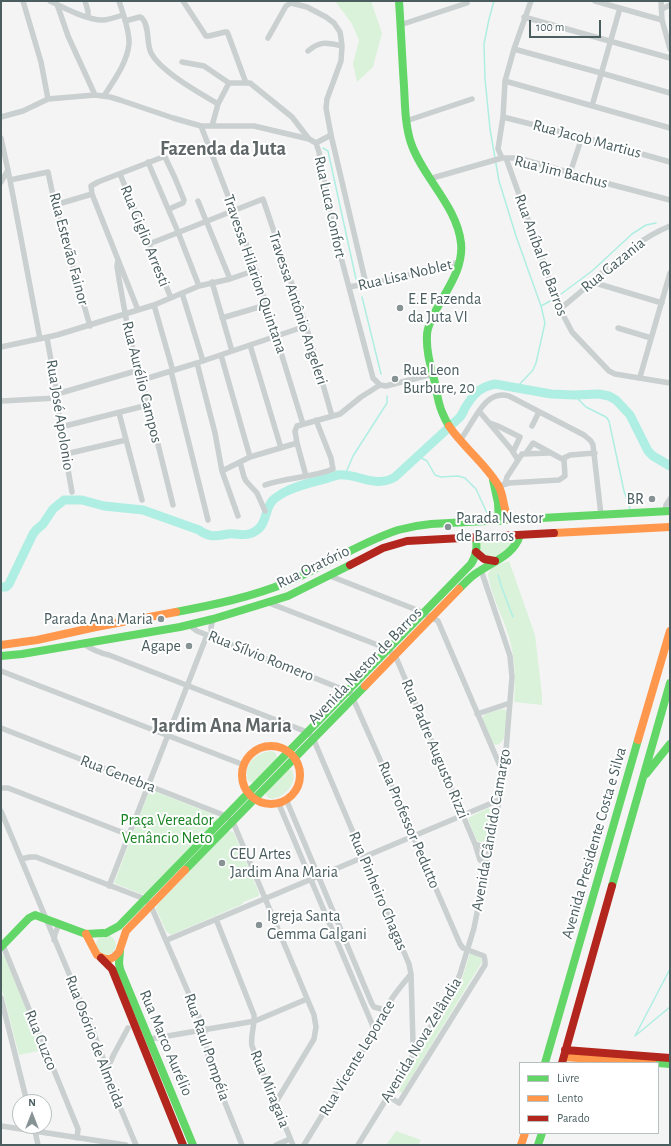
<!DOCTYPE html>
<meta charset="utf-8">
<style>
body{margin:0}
#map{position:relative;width:671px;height:1146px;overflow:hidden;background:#f4f4f4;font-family:"Alegreya Sans",sans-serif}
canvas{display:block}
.frame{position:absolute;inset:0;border:2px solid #4a5e60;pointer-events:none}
.legend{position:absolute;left:519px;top:1062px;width:140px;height:72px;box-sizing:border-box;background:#fff;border:1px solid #b7bfbf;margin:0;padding:5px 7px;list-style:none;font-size:12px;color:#4a5e60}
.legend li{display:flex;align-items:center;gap:8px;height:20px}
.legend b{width:20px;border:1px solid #b7bfbf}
.north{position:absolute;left:12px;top:1094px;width:40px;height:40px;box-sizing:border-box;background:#fff;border:1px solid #b7bfbf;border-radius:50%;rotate:0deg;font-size:11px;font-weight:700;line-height:16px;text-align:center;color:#4a5e60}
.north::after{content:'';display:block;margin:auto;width:14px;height:18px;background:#869294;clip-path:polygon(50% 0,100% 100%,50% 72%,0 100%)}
.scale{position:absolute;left:529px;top:20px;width:72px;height:18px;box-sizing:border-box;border:2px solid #4a5e60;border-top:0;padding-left:5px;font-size:12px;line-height:14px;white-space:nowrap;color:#4a5e60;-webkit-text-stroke:3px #fff;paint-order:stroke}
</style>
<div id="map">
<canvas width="671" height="1146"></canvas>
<div class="frame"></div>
<ul class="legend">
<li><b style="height:5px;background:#63d668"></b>Livre</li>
<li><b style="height:5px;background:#ff974d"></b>Lento</li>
<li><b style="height:5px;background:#b3261e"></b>Parado</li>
</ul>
<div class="north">N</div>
<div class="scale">100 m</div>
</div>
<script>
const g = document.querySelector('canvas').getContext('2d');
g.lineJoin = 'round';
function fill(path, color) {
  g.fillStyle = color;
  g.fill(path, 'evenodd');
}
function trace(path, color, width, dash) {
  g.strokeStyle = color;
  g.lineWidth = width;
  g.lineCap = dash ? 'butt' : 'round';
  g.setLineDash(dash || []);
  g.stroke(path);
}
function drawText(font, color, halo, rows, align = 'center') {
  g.font = font + ' "Alegreya Sans",sans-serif';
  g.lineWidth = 4;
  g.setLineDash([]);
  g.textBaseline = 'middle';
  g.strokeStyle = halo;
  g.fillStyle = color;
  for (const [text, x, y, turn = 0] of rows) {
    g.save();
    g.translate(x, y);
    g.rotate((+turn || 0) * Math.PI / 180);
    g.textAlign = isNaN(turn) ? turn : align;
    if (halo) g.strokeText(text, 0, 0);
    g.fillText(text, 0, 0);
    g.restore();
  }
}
const green = new Path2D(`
 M335 1H372V4L382 33 373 67 357 82 353 64 359 40 352 24Z
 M513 538 515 540C510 547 497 558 488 558 487 558 484 556 482 555L479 547 482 541Z
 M509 561 535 635 542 695V705L514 702C516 680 515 656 508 634 502 615 491 595 488 575 490 566 501 564 509 561Z
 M502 709 506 710 507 713 504 738C502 743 498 746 493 744L483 720V717L485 714Z
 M272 751 276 753 277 758 253 783 248 781C243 764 256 752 272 751Z
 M289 769 292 770C302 790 264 810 266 791Z
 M154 791 215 815 217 818V820L146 894H141L114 883 148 794Z
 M488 808 492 810 494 815 489 838 486 841 479 842 476 839 468 819 470 817Z
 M228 831H231L234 833 259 893V896L243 902V904L171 935 166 931 156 909 157 905Z
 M96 945a10 10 0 1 1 20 0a10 10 0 1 1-20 0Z
 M470 953 481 958 482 962 402 1093 396 1089 454 995 462 979Z
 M1 954 5 957 43 1050 19 1055 1 985Z
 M396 1131 421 1140 418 1145H386Z`);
const stream = new Path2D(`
 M494 1 489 19 484 44 485 79 490 129 499 181 516 236 541 306 545 323 536 363 533 370 517 387
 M323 148 328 151 356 279
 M561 294 592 271 632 234 646 225 656 223
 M362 297 381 374
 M541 306 552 300
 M574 395 586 407 606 417 609 421 624 491 630 509
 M418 456 427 461 435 475 441 477 458 476 465 478 476 489 487 513
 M345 475 353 456 387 403V396
 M498 575 502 588 513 617
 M670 969 635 1036 670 1007`);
const river = new Path2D(`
 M1 587H6L9 584 33 534 36 530 43 524 53 509 64 500H82L104 506 143 510 199 530C210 538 216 536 228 534 235 533 242 536 249 534 269 528 263 510 273 500 275 498 280 495 283 493 294 487 308 483 321 480 326 479 333 476 338 475 358 473 375 489 395 477L458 419C462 416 463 412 465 408 473 395 479 387 495 384L551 394 574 395 599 394 609 396 616 400 630 415 648 451 653 456 670 466`);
const street = new Path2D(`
 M23 1 41 62 48 99
 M50 1C64 8 89 21 104 20 111 19 117 17 123 15
 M85 1 88 11V17
 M183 1 206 36H209L225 32H227L228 34 246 83
 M595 1 662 20
 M661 1 662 20 670 49
 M57 4 68 36 95 95
 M662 9 670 5
 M524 17 670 58
 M125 21 140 17 142 18C150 27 146 42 151 53 161 72 200 93 218 104L212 126
 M400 25 467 3
 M268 38 286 6 291 3 307 7 326 17 334 23 340 32 341 38 342 46 341 61 327 99 326 108 331 135 366 284
 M514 49 601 73 670 93
 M308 51C321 40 328 43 342 46
 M182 62 204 66 229 83H250L292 117 309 139
 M505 81 670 128
 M104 96C114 80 127 63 129 44 130 31 123 14 119 1
 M218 104 229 83
 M592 106 620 8
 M1 117 23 111 48 99 95 95 110 97 120 100 173 118 201 126H254L309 139 316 143
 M503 117 582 137 670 162
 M406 121 472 99
 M201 126 237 219 254 265 303 424
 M331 135 316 143 319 152 328 203 338 246 373 378 380 385 386 386 433 374
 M1 138 10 180 40 339
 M502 158 498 149 503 117 505 81 514 49 531 1
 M506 158 560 309 572 332 609 371 615 374 670 383
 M148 162 178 232 199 286
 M570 173 582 137
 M120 174 171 298
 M429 179 502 158H516L525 160 613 185 670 200
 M10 180 48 172 55 205 90 326
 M1 182 8 170
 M198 201 230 279
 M55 205 92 194
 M149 244 263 199 306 326 332 416
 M118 260 117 266 119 279 129 335 149 408 173 505
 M212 282 232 351
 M592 282 662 303
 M349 287 397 278 460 262
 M182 293 203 361
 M154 305 173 371
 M560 309C571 300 582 291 593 281 617 260 640 238 670 226
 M138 310 92 194 91 186 98 182 163 157H165L175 178 184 200 183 203 169 209
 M222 318 266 305
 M618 328 651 338
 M47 338 56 388 60 425 72 492
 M250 345 281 448
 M1 347 57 335 154 305 199 286 230 279 256 270
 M221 355 250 457
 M197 363 215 433 222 471 238 516
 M171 371 208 520
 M640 377 670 273
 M142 380 197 363 306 326
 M57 394 139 370
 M1 401 57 398
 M479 411 511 449 518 460
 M119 413 142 500
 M490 423 498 426 520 437 513 452
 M532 426 539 412
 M61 427 148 405
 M460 440C473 425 484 388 509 396L584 435 591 441 593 445 601 515
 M297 443 306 476
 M66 454 126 440
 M562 459 570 455 595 453
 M240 462 244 477 246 481 257 493 265 511
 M222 471 250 457 297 443 295 431 297 426 340 414 361 397 380 385
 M505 484 507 477 522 454 549 453
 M265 485C287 477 311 478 333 469L331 458 316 420
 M496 487 509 483 559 480 565 476 564 460 562 459 533 443 526 453
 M665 512 666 505 670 499
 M330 576 417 610 438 621 503 773
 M269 603 383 647 395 655 475 844 480 860 487 866
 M189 625 197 631 347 691 351 694 382 764 460 944 463 948 484 956 485 961V965L399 1103 388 1096
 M212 637 211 627 213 619
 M84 644C91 649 100 653 109 655L307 732 313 738 409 964 411 974 413 1043 415 1050
 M1 671 244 765
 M477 714 510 703
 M1 728 226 816 233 822 314 1015 316 1027 314 1039 276 1102
 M1 788H8L129 835
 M286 799 372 1004 374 1007 385 1010
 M278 802 375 1031
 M1 811 93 1031 107 1069 109 1081 136 1145
 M475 844 481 846 490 848
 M21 859 30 857H36L145 899 151 906 204 1029 209 1063 242 1145
 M109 886 207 635
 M216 919 254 1015C255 1026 250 1036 252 1046L293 1145
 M54 940 55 934 59 924
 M167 940 499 800
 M2 943 78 1129 77 1138
 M1 998 27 1102
 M150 1039 255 1021 307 999
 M107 1069 114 1054 128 1028
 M1 1126 126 1145
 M34 1126 38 1145
 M276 1145 290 1139
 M304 1145 332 1099C336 1090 342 1079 349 1072L384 1016C387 1002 401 986 411 974
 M358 1145 454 989 460 974 474 928 500 796 504 775 512 677 510 656 503 635 481 570`);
const fast = new Path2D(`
 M399 1C401 29 402 58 404 86 405 105 405 125 411 143 423 178 457 206 461 243 464 271 443 294 432 318 430 323 427 329 427 335 426 352 431 367 435 383 437 393 438 403 442 412 444 417 446 421 449 426
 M493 480 498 503 499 521
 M459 589C465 583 471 576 478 572 494 561 514 555 520 535
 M176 612C213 605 252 597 288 582 325 566 359 543 398 530 409 527 420 525 431 524L670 511
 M1 656 22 654 180 627 213 619 288 596 350 565
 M646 774 670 744
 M185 870 365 686
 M612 886 670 683
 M106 933 119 926 471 564C477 555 477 547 476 537
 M1 947 29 918 35 915 86 934 103 933
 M120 951 119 963 120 969 193 1145
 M545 1063 638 740
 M658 1063 670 1064
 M538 1145 542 1133`);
const slow = new Path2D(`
 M449 426C463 447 485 463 498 485 505 496 502 510 510 520
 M554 533 670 527
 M1 645 37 640 96 627 176 612
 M365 686 459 589
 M638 740 670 631
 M242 775a29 29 0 1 1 58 0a29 29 0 1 1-58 0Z
 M86 934 97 955 105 959H110L114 957 119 952 126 931 185 870
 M564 1057 652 1063
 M521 1145 525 1133`);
const jam = new Path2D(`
 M476 552 484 559 495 561
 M350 565 383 548 407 541 554 533
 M101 958 112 969 183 1145
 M565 1050 670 1058
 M562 1063 612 886`);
const markers = [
 [400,308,4,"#869294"],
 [395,379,4,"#869294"],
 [652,499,4,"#869294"],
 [448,527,4,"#869294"],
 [161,619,4,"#869294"],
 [189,646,4,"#869294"],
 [222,863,4,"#869294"],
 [259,925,4,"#869294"]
];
const streetNames = [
 ["Rua Jacob Martius",587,139,15],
 ["Rua Jim Bachus",561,172,14],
 ["Rua Luca Confort",330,207,78],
 ["Rua Giglio Arresti",145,236,68],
 ["Rua Estevão Fainor",69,249,75],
 ["Rua Aníbal de Barros",541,255,70],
 ["Rua Gazania",613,265,-39],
 ["Travessa Hilarion Quintana",255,274,71],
 ["Rua Lisa Noblet",405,275,-13],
 ["Travessa Antônio Angeleri",298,308,72],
 ["Rua Aurélio Campos",142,382,76],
 ["Rua José Apolonio",60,415,81],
 ["Rua Oratório",313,567,-26],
 ["Rua Sílvio Romero",261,656,22],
 ["Avenida Nestor de Barros",365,666,-46],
 ["Rua Padre Augusto Rizzi",435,749,67],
 ["Rua Genebra",118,774,21],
 ["Rua Professor Pedutto",409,825,67],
 ["Avenida Cândido Camargo",491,830,-80],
 ["Avenida Presidente Costa e Silva",594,843,-74],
 ["Rua Pinheiro Chagas",378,891,67],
 ["Rua Cuzco",41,1040,68],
 ["Avenida Nova Zelândia",421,1040,-59],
 ["Rua Osório de Almeida",95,1042,69],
 ["Rua Marco Aurélio",166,1043,67],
 ["Rua Raul Pompéia",207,1047,71],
 ["Rua Vicente Leporace",357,1058,-59],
 ["Rua Miragaia",270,1089,68]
];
const poiNames = [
 ["E.E Fazenda",408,299],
 ["da Juta VI",408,317],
 ["Rua Leon",403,370],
 ["Burbure, 20",403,388],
 ["BR",644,499,"right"],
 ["Parada Nestor",456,518],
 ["de Barros",456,536],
 ["Parada Ana Maria",153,619,"right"],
 ["Agape",181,646,"right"],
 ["CEU Artes",230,854],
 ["Jardim Ana Maria",230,872],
 ["Igreja Santa",267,916],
 ["Gemma Galgani",267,934]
];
const parkNames = [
 ["Praça Vereador",167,820],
 ["Venâncio Neto",167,838]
];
const districtNames = [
 ["Fazenda da Juta",223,149],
 ["Jardim Ana Maria",222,726]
];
fill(green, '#daf2da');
trace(stream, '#afeee2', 1.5);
trace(river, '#afeee2', 9);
trace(street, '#cacfcf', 5.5);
trace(fast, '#63d668', 8);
trace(slow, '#ff974d', 8);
trace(jam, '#b3261e', 8);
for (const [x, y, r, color] of markers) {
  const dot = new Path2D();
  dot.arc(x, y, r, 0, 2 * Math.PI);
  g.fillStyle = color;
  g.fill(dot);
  trace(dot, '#fff', 1.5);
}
drawText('16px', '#4a5e60', '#fff', streetNames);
drawText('16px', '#4a5e60', '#fff', poiNames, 'left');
drawText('16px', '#198324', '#fff', parkNames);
drawText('bold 20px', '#5f6667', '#fff', districtNames);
</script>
